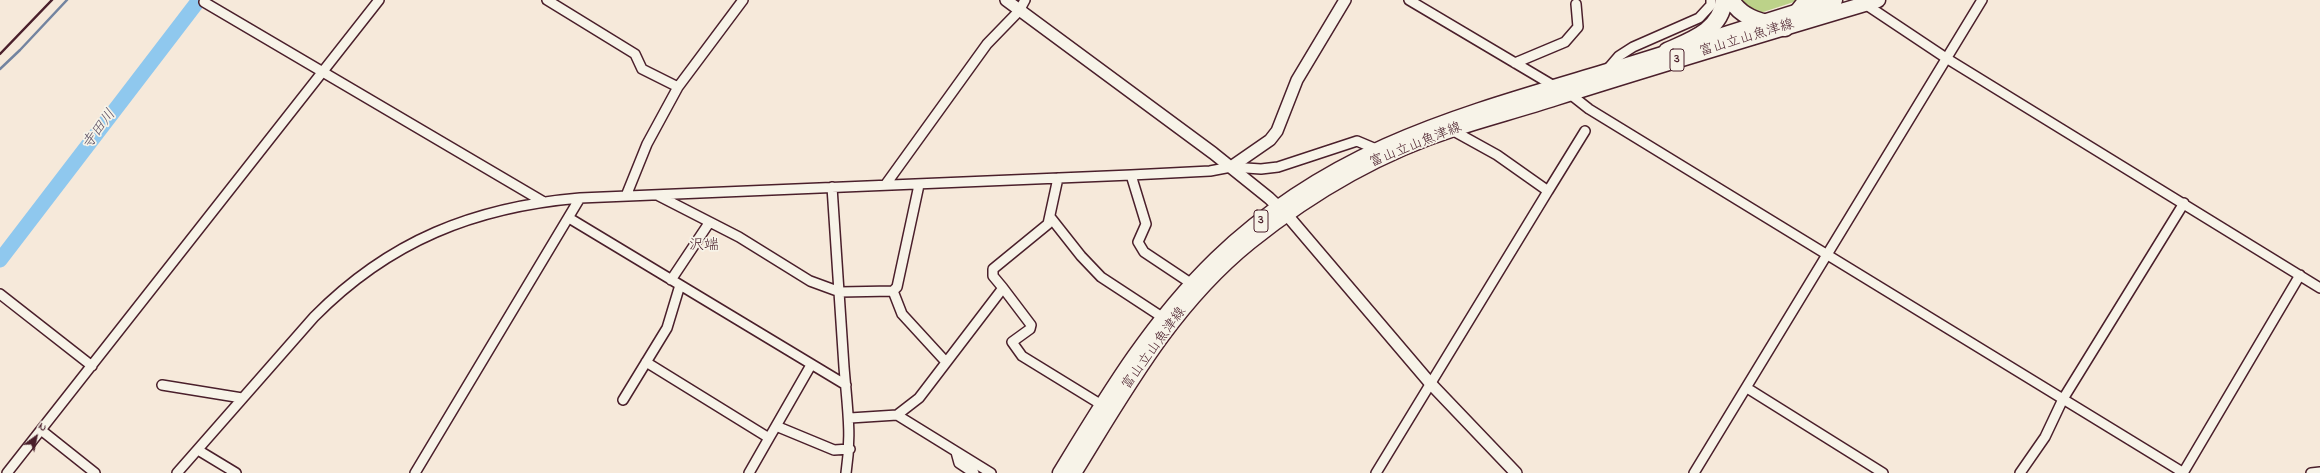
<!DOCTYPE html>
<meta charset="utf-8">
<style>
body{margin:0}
#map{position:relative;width:2320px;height:473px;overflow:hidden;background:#f6e9da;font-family:"Indie Flower",sans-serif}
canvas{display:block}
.north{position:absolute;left:16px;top:417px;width:40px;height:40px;-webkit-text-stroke:3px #f7f3e8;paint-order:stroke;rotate:33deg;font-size:11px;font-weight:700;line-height:16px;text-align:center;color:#4a1f2b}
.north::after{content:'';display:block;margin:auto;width:14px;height:18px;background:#4a1f2b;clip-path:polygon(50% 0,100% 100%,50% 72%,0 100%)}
</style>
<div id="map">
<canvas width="2320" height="473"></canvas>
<div class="north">N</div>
</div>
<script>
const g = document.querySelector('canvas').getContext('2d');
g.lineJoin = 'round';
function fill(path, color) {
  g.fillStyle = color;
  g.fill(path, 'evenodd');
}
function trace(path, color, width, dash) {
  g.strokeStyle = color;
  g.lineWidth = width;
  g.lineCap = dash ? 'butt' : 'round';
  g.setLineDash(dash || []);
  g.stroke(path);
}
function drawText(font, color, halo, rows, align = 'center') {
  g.font = font + ' "Indie Flower","Klee One",sans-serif';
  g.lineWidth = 3.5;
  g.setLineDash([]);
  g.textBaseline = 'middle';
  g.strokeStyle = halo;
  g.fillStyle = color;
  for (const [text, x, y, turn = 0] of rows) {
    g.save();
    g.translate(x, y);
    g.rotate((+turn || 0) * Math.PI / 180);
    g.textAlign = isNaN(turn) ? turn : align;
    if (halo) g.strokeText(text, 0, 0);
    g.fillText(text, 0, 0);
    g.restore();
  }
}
const green = new Path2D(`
 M1735 0H1800L1757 14Z`);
const stream = new Path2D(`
 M0 69 20 50 67 0`);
const river = new Path2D(`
 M0 260 199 0`);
const minor = new Path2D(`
 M547 0 635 54 642 69 678 87
 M1409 0 1554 86
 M204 2 542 201
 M1865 4 1946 58 2320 288
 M1515 63 1565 42 1578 27 1576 4
 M1607 70 1619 56 1633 47 1699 18 1711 5V0
 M1570 94 1589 109 2184 473
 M1131 175 1146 224 1138 242 1144 252 1192 284
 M886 184 987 44 1019 11 1025 0
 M832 187C836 247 840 307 844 367 847 405 852 434 846 473
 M1548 191 1585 131
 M626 196 647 144 678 87 743 0
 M659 196 739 237 810 281 840 292 893 291 897 287 919 185
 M569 218 846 385
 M1051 218 1081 256 1101 277 1162 317
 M671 280 709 223
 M1003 288 1031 325 1030 329 1012 342 1022 356 1105 407
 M893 291 902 314 946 362
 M0 294 92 366
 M646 362 769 438 776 426
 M811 365 776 426 834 450 850 449
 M162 385 242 398
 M1747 388 1883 473
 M623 400 667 328 680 285
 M897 415 919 398 1003 288 993 276V269L1048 224 1058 178
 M850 418 897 415 991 473
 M41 430 95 473
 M198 450 236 473
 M956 452 959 463 974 473
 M7 473 379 0
 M177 473 314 317C389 241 474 207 580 198L1131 175 1210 171 1231 167 1261 169 1278 167 1357 141 1376 149
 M415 473 580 198
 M749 473 769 438
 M1376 473 1548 191 1497 155 1450 129
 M1694 473 1982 0
 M2020 473 2045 437 2063 399 2184 203
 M2183 473 2300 275
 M2311 473 2320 472`);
const tertiary = new Path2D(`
 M1006 0 1213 153 1269 198 1287 215 1430 383 1516 473
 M1231 167 1270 140 1277 131 1297 80 1345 0`);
const primary = new Path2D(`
 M1060 473C1107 396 1151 322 1216 259 1330 149 1457 116 1604 72 1681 49 1757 23 1835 0
 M1074 473C1126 389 1172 305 1250 242 1311 193 1379 153 1454 129 1488 118 1522 109 1556 98 1663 64 1771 32 1878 0`);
const motorway = new Path2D(`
 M1731 0C1743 20 1764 22 1785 28L1807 0
 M1667 51C1692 40 1721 30 1724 0`);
const rail = new Path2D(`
 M0 54 52 0`);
const shields = [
 [1677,60,14],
 [1261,221,14]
];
const shieldNames = [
 ["3",1677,60],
 ["3",1261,221]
];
const streetNames = [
 ["富山立山魚津線",1747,39,-17],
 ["富山立山魚津線",1416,146,-22],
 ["富山立山魚津線",1155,349,-54]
];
const waterNames = [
 ["寺田川",100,130,-53]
];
const neighbourhoodNames = [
 ["沢端",704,247]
];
fill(green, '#bcd289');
trace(stream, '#7384a0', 2.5);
trace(river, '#8fc8ee', 15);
trace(minor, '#4a1f2b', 12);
trace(tertiary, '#4a1f2b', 14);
trace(primary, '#4a1f2b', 17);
trace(motorway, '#4a1f2b', 19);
trace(minor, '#f7f3e8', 9);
trace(tertiary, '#f7f3e8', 11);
trace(primary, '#f7f3e8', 14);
trace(motorway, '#f7f3e8', 16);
trace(rail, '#4a1f2b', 2.5);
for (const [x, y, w] of shields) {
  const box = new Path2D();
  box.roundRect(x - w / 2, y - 11, w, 22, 3);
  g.fillStyle = '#f7f3e8';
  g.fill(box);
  trace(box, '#4a1f2b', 1);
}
drawText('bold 13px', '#4a1f2b', null, shieldNames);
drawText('14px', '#4a1f2b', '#f7f3e8', streetNames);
drawText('italic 15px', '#5f5266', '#f7f3e8', waterNames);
drawText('15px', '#4a1f2b', '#f7f3e8', neighbourhoodNames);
</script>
